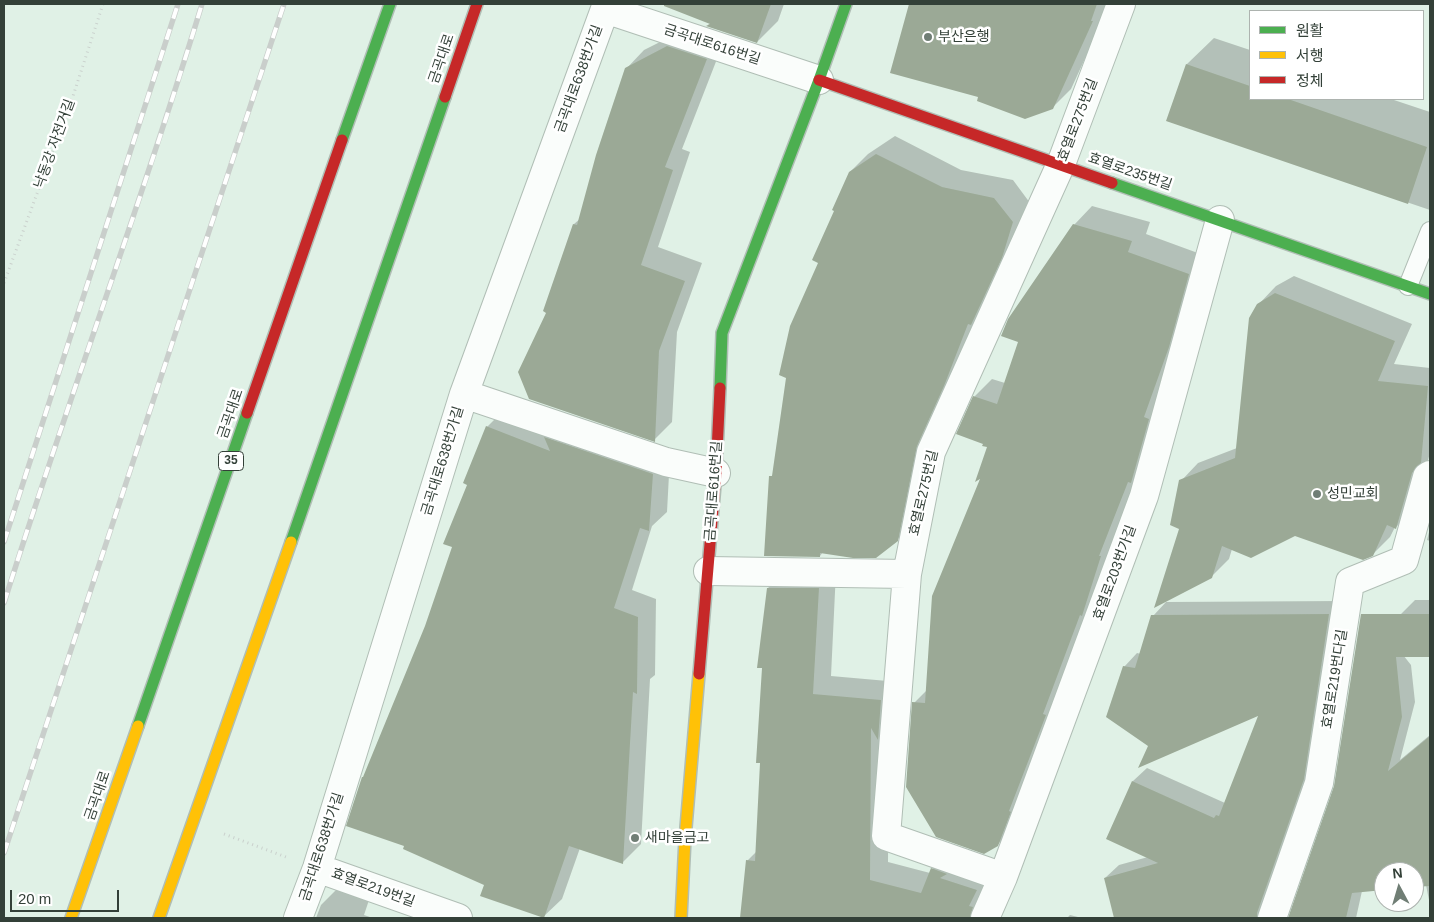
<!DOCTYPE html>
<meta charset="utf-8">
<style>
body{margin:0}
#map{position:relative;width:1434px;height:922px;overflow:hidden;background:#e0f1e6;font-family:Helvetica,"Noto Sans KR",sans-serif}
canvas{display:block}
.frame{position:absolute;inset:0;border:5px solid #334038;pointer-events:none}
.legend{position:absolute;left:1249px;top:10px;width:175px;height:90px;box-sizing:border-box;background:#fff;border:1px solid #adb3af;margin:0;padding:6px 9px;list-style:none;font-size:15px;color:#334038}
.legend li{display:flex;align-items:center;gap:10px;height:25px}
.legend b{width:25px;border:1px solid #adb3af}
.north{position:absolute;left:1374px;top:862px;width:50px;height:50px;box-sizing:border-box;background:#fff;border:1px solid #adb3af;border-radius:50%;rotate:354deg;font-size:14px;font-weight:700;line-height:20px;text-align:center;color:#334038}
.north::after{content:'';display:block;margin:auto;width:18px;height:22px;background:#707e75;clip-path:polygon(50% 0,100% 100%,50% 72%,0 100%)}
.scale{position:absolute;left:10px;top:890px;width:109px;height:22px;box-sizing:border-box;border:2px solid #334038;border-top:0;padding-left:6px;font-size:15px;line-height:18px;white-space:nowrap;color:#334038;-webkit-text-stroke:4px #fff;paint-order:stroke}
</style>
<div id="map">
<canvas width="1434" height="922"></canvas>
<div class="frame"></div>
<ul class="legend">
<li><b style="height:6px;background:#4caf50"></b>원활</li>
<li><b style="height:6px;background:#ffc107"></b>서행</li>
<li><b style="height:6px;background:#c62828"></b>정체</li>
</ul>
<div class="north">N</div>
<div class="scale">20 m</div>
</div>
<script>
const g = document.querySelector('canvas').getContext('2d');
g.lineJoin = 'round';
function fill(path, color) {
  g.fillStyle = color;
  g.fill(path, 'evenodd');
}
function trace(path, color, width, dash) {
  g.strokeStyle = color;
  g.lineWidth = width;
  g.lineCap = dash ? 'butt' : 'round';
  g.setLineDash(dash || []);
  g.stroke(path);
}
function drawText(font, color, halo, rows, align = 'center') {
  g.font = font + ' Helvetica,"Noto Sans KR",sans-serif';
  g.lineWidth = 5;
  g.setLineDash([]);
  g.textBaseline = 'middle';
  g.strokeStyle = halo;
  g.fillStyle = color;
  for (const [text, x, y, turn = 0] of rows) {
    g.save();
    g.translate(x, y);
    g.rotate((+turn || 0) * Math.PI / 180);
    g.textAlign = isNaN(turn) ? turn : align;
    if (halo) g.strokeText(text, 0, 0);
    g.fillText(text, 0, 0);
    g.restore();
  }
}
const shadow = new Path2D(`
 M662 4H784L778 21 757 42 708 25 711 23Z
 M910 4H1110L1071 89 1052 108 980 96 891 72Z
 M686 29 724 41 682 149 690 152 658 247 702 263 677 332 672 422 654 440 548 312 574 224 581 218 626 69 644 50Z
 M1214 38 1250 50V99H1391L1430 112V210L1168 121 1187 64Z
 M895 136 961 170 1013 180 1030 203 915 522 897 540 823 552 820 556 771 477 774 473 820 263 850 172 868 154Z
 M1092 206 1150 222 1146 234 1206 256 1166 401 1016 826 997 845 914 703 928 689 988 447 974 397 992 379 1005 383 1074 225Z
 M1294 276 1412 324 1394 364 1430 368V453L1414 510 1396 527H1395L1390 537 1372 555 1295 535 1232 549 1229 559 1211 577 1180 528 1181 481 1198 463 1237 448 1258 305 1276 286Z
 M505 409 670 456 667 512 652 526 632 590 656 599 655 675 650 679 641 844 623 862 580 848 562 899 543 917 528 789 366 774 426 626 454 547 468 484 487 427Z
 M1430 528V541L1427 540Z
 M786 570 836 571 831 676 899 682 889 728 888 862 930 873 932 869 950 851 994 872 986 918H743L747 861 757 851 768 588Z
 M1415 600H1430V641L1401 614Z
 M1342 601 1278 918H1116L1105 878 1119 865 1148 857 1107 838 1133 781 1147 768 1225 803 1261 714 1150 745 1124 667 1137 653 1141 654 1153 616 1166 602Z
 M1373 617 1411 665 1415 702 1400 760 1430 735V905L1426 885 1414 886V872H1384V889L1362 891 1356 918H1290L1335 788Z
 M339 887 370 897 364 915 373 918H316L321 905Z
 M1070 915 1082 918H1067Z`);
const building = new Path2D(`
 M664 4H771L757 43 706 26 710 24 664 6Z
 M909 4H1097L1091 21H1093L1053 109 1025 119 977 101 978 97 890 73Z
 M667 46 707 59 665 167 673 170 641 265 685 281 659 351 655 442 529 399 518 372 546 313 543 311 573 224 577 225 596 155 625 68Z
 M1186 64 1250 86V99H1288L1427 147 1408 204 1166 121Z
 M876 154 942 187 994 198 1013 222 1002 258 971 325 968 324 944 386 917 446 898 541 876 558H853L820 553V557L764 556 769 476H772L786 378 779 375 790 326 818 263 812 260 834 211 832 210 849 172Z
 M1073 224 1132 241 1128 252 1189 274 1169 347 1144 417 1149 419 1131 483 1128 482 1099 556H1101L1082 616 1080 615 1043 714 1046 715 1009 811 1011 812 998 846 984 854 936 837 906 787 912 702 925 703 932 596 980 479 975 482 987 447 982 446 983 444 956 434 973 396 997 404 1018 342 1001 336 1008 319Z
 M1275 293 1395 341 1378 381 1428 386 1421 463 1412 473 1396 529 1387 525 1373 556 1363 560 1295 536 1251 558 1222 546 1212 578 1154 608 1179 529 1170 525 1179 480 1235 458 1249 318 1257 304Z
 M486 426 550 451 544 437 653 474 649 531 640 528 614 608 638 617 637 694 633 692 623 864 569 846 544 918 480 896 484 885 403 849 404 846 346 826 362 777H363L425 626 452 547 443 544 467 485 463 483Z
 M767 588H819L813 694 881 700 878 740 871 728 870 880 921 893 931 868 947 874 940 878 977 890 969 906 973 907 970 918H740L746 860 755 861 760 763H756L762 668H757Z
 M1329 614 1304 779 1257 913V918H1114L1104 878 1158 863 1106 839 1132 781 1214 818 1216 815 1219 816 1258 716 1138 768 1148 746 1106 717 1123 666 1135 668 1151 615Z
 M1361 614H1430V657H1396L1402 717 1388 771 1430 736V886L1414 887V872H1384V890L1352 893 1346 918H1288L1334 786Z`);
const path = new Path2D(`
 M4 283 73 96 103 4
 M224 834 286 857`);
const lane = new Path2D(`
 M1408 286 1430 231`);
const street = new Path2D(`
 M464 394 666 462 716 473
 M708 571 907 574
 M317 868 458 918
 M1003 877 886 836 907 574 931 452 1061 164 1121 4
 M298 918 317 868 464 394 605 9 819 80
 M985 918 1003 877 1144 496 1220 220
 M1272 918 1319 783 1350 582 1404 560 1427 477 1430 475`);
const fast = new Path2D(`
 M342 140 390 4
 M1112 183 1430 294
 M720 388 722 333 819 80 846 4
 M291 542 445 97
 M138 726 247 413`);
const slow = new Path2D(`
 M71 918 138 726
 M159 918 291 542
 M681 918 685 839 699 674`);
const jam = new Path2D(`
 M819 80 1112 183
 M445 97 477 4
 M247 413 342 140
 M699 674 716 473 720 388`);
const rail = new Path2D(`
 M4 542 178 4
 M4 603C67 402 141 205 202 4
 M4 853 284 4`);
const markers = [
 [928,37,5,"#707e75"],
 [1317,494,5,"#707e75"],
 [635,838,5,"#707e75"]
];
const shields = [
 [231,461,25]
];
const shieldNames = [
 ["35",231,461]
];
const poiNames = [
 ["부산은행",938,37],
 ["성민교회",1327,494],
 ["새마을금고",645,838]
];
const streetNames = [
 ["금곡대로616번길",712,45,18],
 ["금곡대로",442,59,-71],
 ["금곡대로638번가길",579,79,-70],
 ["효열로275번길",1078,120,-69],
 ["낙동강 자전거길",55,144,-70],
 ["효열로235번길",1130,172,19],
 ["금곡대로",231,414,-71],
 ["금곡대로638번가길",443,461,-73],
 ["금곡대로616번길",714,491,-86],
 ["효열로275번길",924,493,-77],
 ["효열로203번가길",1115,573,-70],
 ["효열로219번다길",1335,679,-81],
 ["금곡대로",98,796,-71],
 ["금곡대로638번가길",322,847,-72],
 ["효열로219번길",373,888,20]
];
fill(shadow, '#0003');
fill(building, '#9ba996');
trace(lane, '#b0beb5', 20);
trace(street, '#b0beb5', 30);
trace(fast, '#b0beb5', 14);
trace(slow, '#b0beb5', 14);
trace(jam, '#b0beb5', 14);
trace(path, '#cad1cd', 3, [1, 4]);
trace(lane, '#fafdfb', 18);
trace(street, '#fafdfb', 28);
trace(fast, '#4caf50', 11);
trace(slow, '#ffc107', 11);
trace(jam, '#c62828', 11);
trace(rail, '#c9cecb', 5.5);
trace(rail, '#fff', 4, [11]);
for (const [x, y, r, color] of markers) {
  const dot = new Path2D();
  dot.arc(x, y, r, 0, 2 * Math.PI);
  g.fillStyle = color;
  g.fill(dot);
  trace(dot, '#fff', 2);
}
for (const [x, y, w] of shields) {
  const box = new Path2D();
  box.roundRect(x - w / 2, y - 9.5, w, 19, 4);
  g.fillStyle = '#fff';
  g.fill(box);
  trace(box, '#334038', 1);
}
drawText('bold 12px', '#334038', null, shieldNames);
drawText('14px', '#334038', '#fff', poiNames, 'left');
drawText('14px', '#334038', '#fff', streetNames);
</script>
